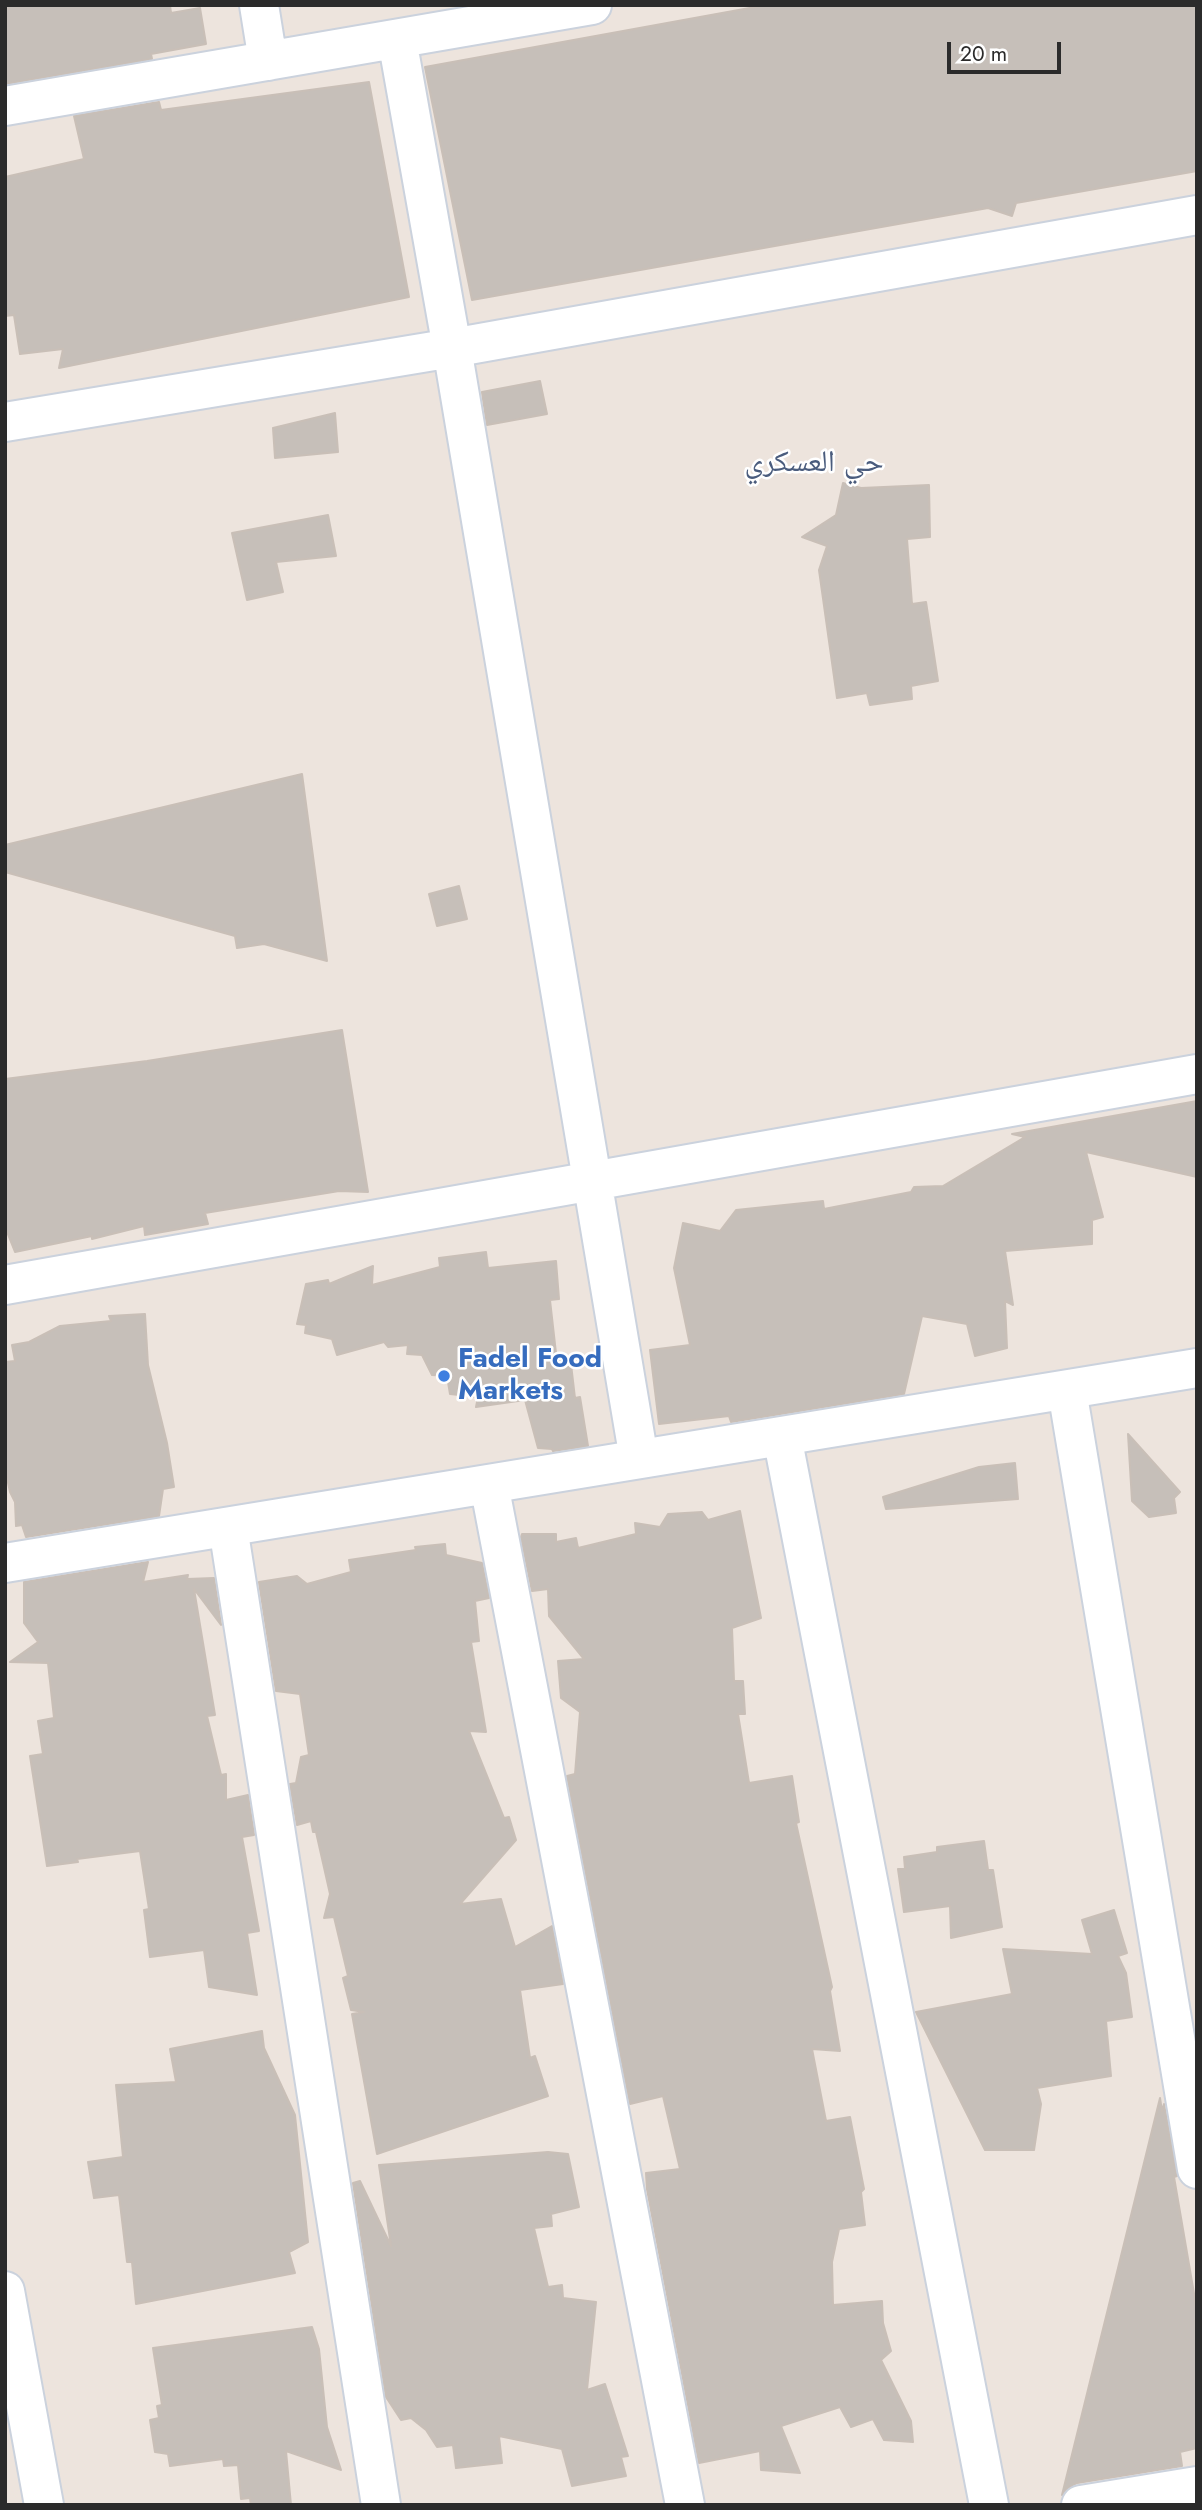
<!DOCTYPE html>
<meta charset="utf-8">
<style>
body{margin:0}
#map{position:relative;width:1202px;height:2510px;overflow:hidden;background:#ede4dd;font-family:Jost,sans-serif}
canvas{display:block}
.frame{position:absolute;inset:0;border:7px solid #2b2b2b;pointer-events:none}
.scale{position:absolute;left:947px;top:42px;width:114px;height:32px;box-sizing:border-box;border:4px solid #2b2b2b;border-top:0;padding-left:9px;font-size:21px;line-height:24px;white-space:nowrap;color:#2b2b2b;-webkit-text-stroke:5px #fff;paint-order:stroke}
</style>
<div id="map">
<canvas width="1202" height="2510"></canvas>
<div class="frame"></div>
<div class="scale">20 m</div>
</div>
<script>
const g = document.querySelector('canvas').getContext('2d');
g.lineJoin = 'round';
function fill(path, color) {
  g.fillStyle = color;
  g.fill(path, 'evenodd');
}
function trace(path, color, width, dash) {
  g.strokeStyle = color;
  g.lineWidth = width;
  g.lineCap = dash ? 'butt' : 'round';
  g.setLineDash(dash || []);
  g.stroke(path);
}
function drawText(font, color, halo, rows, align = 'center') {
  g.font = font + ' Jost,"Noto Naskh Arabic",sans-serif';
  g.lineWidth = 5;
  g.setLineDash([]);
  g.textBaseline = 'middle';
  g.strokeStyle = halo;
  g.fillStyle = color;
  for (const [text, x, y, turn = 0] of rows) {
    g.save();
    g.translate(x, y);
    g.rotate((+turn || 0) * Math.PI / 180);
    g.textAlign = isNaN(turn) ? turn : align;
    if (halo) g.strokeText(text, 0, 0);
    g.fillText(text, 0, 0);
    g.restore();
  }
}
const building = new Path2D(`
 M5 5H170L171 13 200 8 206 44 151 54 152 59 5 84Z
 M766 5H1197V171L1016 203 1012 216 988 208 472 300 425 67Z
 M369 82 409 297 59 368 63 349 20 354 14 315 5 316V177L84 159 74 116 159 102 161 110Z
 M540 381 547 414 487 425 482 392Z
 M335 413 338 452 275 458 273 428Z
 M843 483 861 488 929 485 930 537 907 539 912 604 926 602 938 681 911 686 912 699 870 705 867 693 837 698 819 570 827 546 802 537 836 515Z
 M328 515 336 556 276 562 283 592 247 600 232 533Z
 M302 774 327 961 264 944 237 948 235 936 5 872V845Z
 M459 886 467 919 437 926 429 894Z
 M342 1030 368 1192 339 1191 205 1213 208 1224 145 1235 144 1226 92 1239V1236L15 1252 5 1227V1079L147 1061Z
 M1197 1101V1177L1086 1152 1103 1217 1092 1220V1244L1005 1251 1013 1305 1005 1301 1007 1348 975 1356 967 1324 922 1316 904 1394 731 1422 729 1416 659 1424 650 1350 690 1345 674 1268 683 1223 720 1231 736 1210 823 1201 824 1209 911 1192 914 1187 943 1186 1025 1137 1012 1134Z
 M486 1252 488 1268 556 1261 559 1299 550 1300 556 1353 571 1364 575 1398 580 1397 588 1446 553 1451 552 1449 538 1448 525 1400 476 1407 478 1397 450 1394 447 1376 432 1375 422 1355 407 1354 408 1345 388 1347 384 1342 337 1355 332 1339 305 1333 306 1325 297 1324 306 1284 328 1280 329 1284 373 1266 372 1285 440 1267 439 1258Z
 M145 1314 148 1365 167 1443 174 1487 163 1489 159 1516 26 1537 22 1525 16 1526 15 1502 10 1492 5 1469V1362L15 1361 12 1345 29 1342 60 1326 111 1321 109 1316Z
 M1128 1434 1180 1492 1174 1498 1176 1513 1149 1517 1132 1501Z
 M1015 1463 1018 1499 886 1509 883 1497 979 1467Z
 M740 1511 761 1618 732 1628 734 1681H743L745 1714H738L749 1783 792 1776 799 1822 796 1823 832 1987 830 1991 840 2051 812 2049 826 2121 850 2117 864 2189 861 2192 865 2225 839 2229 832 2262 833 2305 882 2301 883 2323 891 2351 881 2360 911 2421 913 2442 884 2440 873 2419 851 2427 840 2407 781 2426 800 2473 761 2470 760 2451 699 2463 647 2189 646 2173 680 2169 663 2096 630 2104 567 1776 575 1774 580 1712 561 1698 558 1661 584 1659 549 1616 548 1589 532 1591 521 1537 522 1534H556V1542L576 1538 578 1548 636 1534 635 1523 660 1527 668 1514 702 1512 708 1520Z
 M445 1544 446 1555 482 1563 489 1598 475 1601 479 1641 471 1642 486 1732 469 1731 504 1818 509 1817 516 1840 460 1904 501 1899 515 1947 552 1926 563 1984 520 1990 530 2058 535 2056 548 2096 377 2154 352 2014 364 2012 351 2010 343 1978 348 1976 334 1917 324 1918 330 1894 316 1832H313L311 1821 297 1825 290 1784 296 1783 301 1757 309 1755 300 1694 276 1691 259 1582 297 1576 307 1584 351 1572 349 1560 416 1550 415 1547Z
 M148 1562 143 1582 188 1575 187 1579 214 1578 221 1625 194 1589 215 1715 207 1716 221 1775 226 1774V1800L248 1795 254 1835 242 1837 259 1931 247 1933 257 1995 209 1987 204 1950 150 1957 144 1910 149 1909 140 1851 77 1859 78 1862 47 1866 30 1756 43 1754 38 1721 54 1718 48 1663 10 1662 38 1642 24 1623V1582Z
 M984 1841 988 1870H993L1002 1927 951 1938 950 1906 904 1912 898 1869H905L904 1857 937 1852V1847Z
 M1114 1910 1127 1953 1118 1956 1126 1973 1132 2017 1106 2021 1111 2076 1037 2088 1041 2104 1034 2150H985L916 2012 1012 1994 1003 1949 1092 1954 1082 1920Z
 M262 2031 264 2048 295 2115 308 2242 289 2252 295 2273 136 2304 132 2262H127L119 2195 94 2198 88 2162 123 2157 116 2085 176 2082 170 2049Z
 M1160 2098 1162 2111 1164 2104 1177 2176 1174 2177 1197 2311V2448L1180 2452 1182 2466 1077 2483 1068 2488 1062 2495Z
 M548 2152 568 2154 579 2207 551 2214 552 2226 534 2228 548 2287 562 2285 563 2298 596 2302 587 2390 605 2384 628 2456 621 2457 626 2476 572 2486 562 2449 499 2436 502 2463 456 2468 453 2445 437 2447 426 2430 411 2418 401 2420 386 2397 353 2183 360 2181 391 2246 379 2165Z
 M312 2327 319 2349 327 2427 341 2470 286 2451 291 2505H251L250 2498 241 2499 238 2465 224 2466 223 2459 170 2466 168 2454 155 2452 150 2420 159 2418 157 2406 162 2405 153 2348Z`);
const minor = new Path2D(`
 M259 5 268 61
 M397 39 452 348 639 1459
 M5 106 592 5
 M5 422 452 348 1197 215
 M5 1285 1197 1074
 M1067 1390 1197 2169
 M782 1436 989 2505
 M489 1484 685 2505
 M228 1527 381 2505
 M5 1563 1197 1368
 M5 2291 44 2505
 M1081 2505 1197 2486`);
const markers = [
 [444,1376,7,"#3f7fe0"]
];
const shopNames = [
 ["Fadel Food",458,1360],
 ["Markets",458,1392]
];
const neighbourhoodNames = [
 ["حي العسكري",814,464]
];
fill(building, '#c6bfb9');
trace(building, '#c9bfb7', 2);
trace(minor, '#cbd2dd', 42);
trace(minor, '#fff', 38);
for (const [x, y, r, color] of markers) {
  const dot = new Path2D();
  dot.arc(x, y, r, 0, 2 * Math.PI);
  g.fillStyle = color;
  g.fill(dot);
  trace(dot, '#fff', 2.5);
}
drawText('bold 28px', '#366cbe', '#fff', shopNames, 'left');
drawText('30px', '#4a5c7d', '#fff', neighbourhoodNames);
</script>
